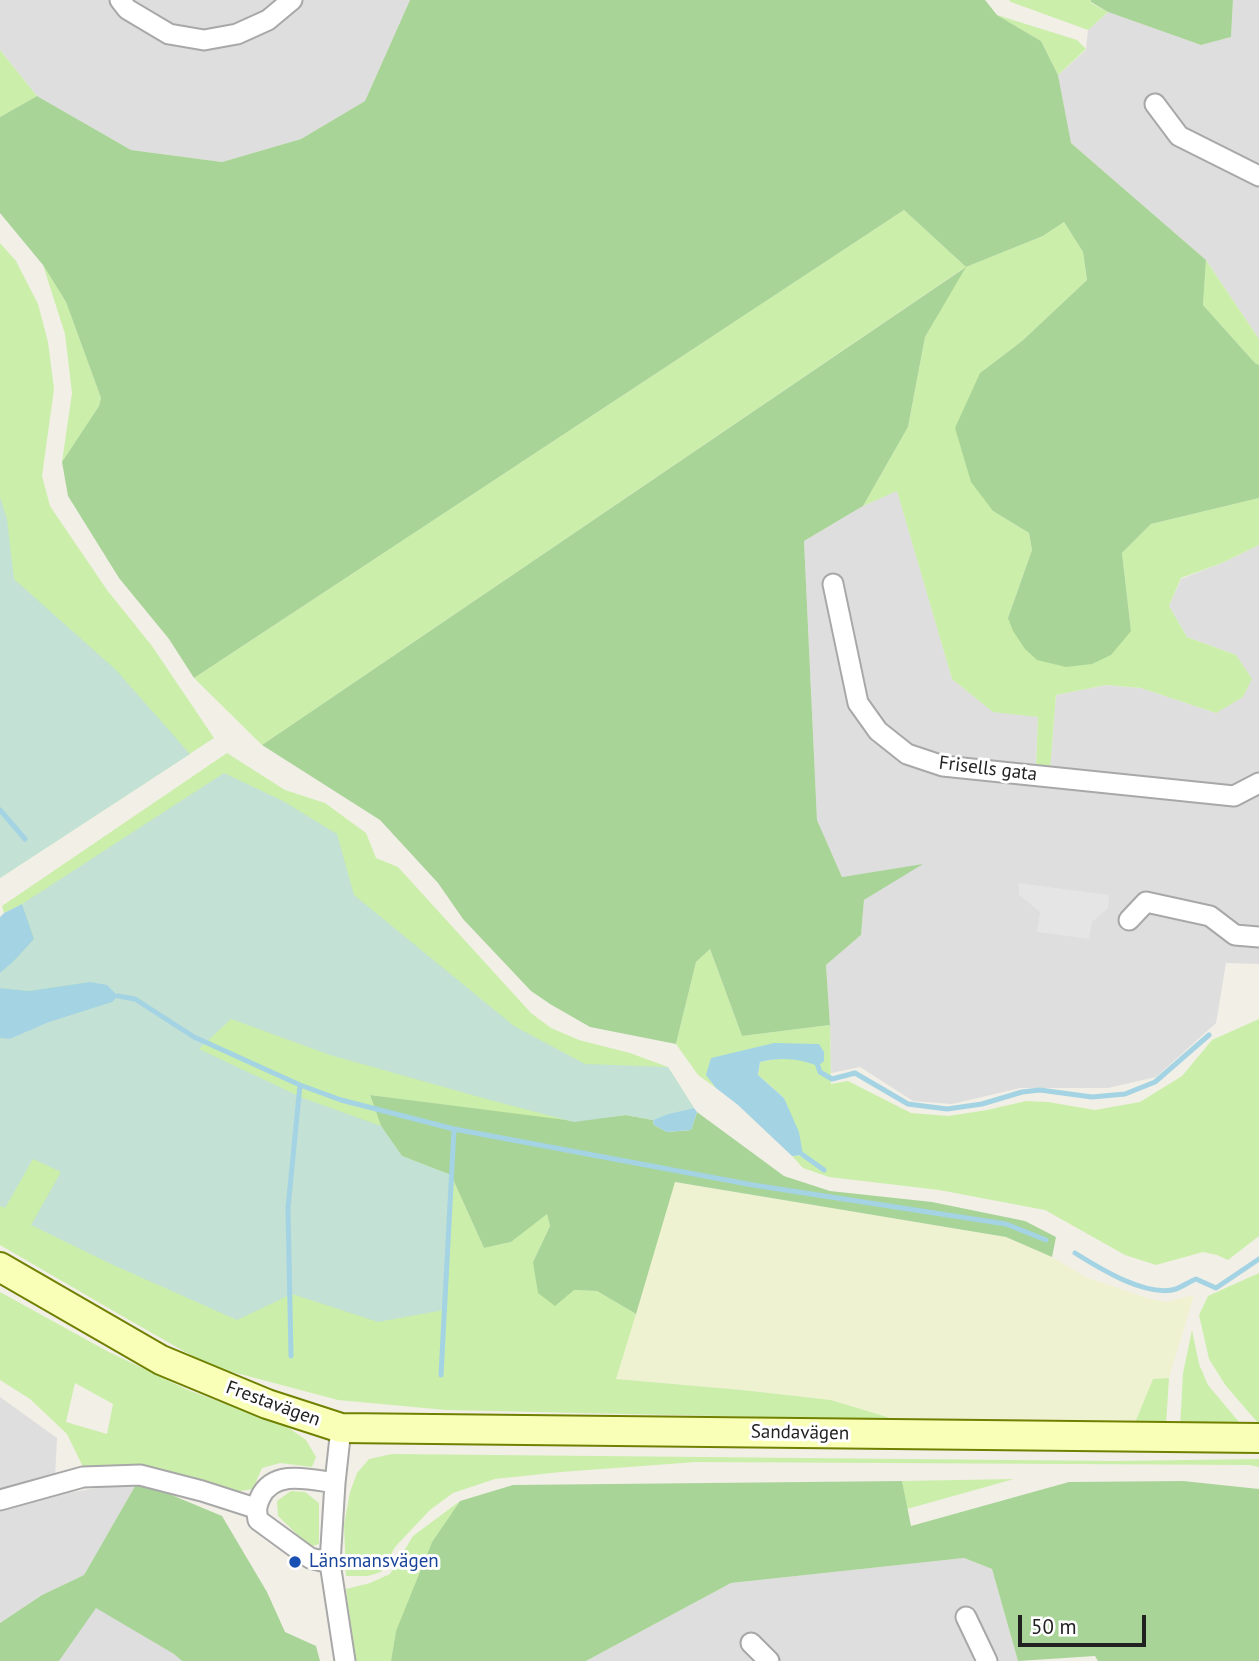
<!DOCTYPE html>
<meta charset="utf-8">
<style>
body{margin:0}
#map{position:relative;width:1259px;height:1661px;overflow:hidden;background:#f2efe7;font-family:"PT Sans",sans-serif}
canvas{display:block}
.scale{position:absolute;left:1018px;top:1615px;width:128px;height:32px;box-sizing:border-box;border:4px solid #212121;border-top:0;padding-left:9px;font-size:21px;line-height:24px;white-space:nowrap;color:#212121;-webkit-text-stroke:5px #fff;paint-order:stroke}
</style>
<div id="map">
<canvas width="1259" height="1661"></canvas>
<div class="scale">50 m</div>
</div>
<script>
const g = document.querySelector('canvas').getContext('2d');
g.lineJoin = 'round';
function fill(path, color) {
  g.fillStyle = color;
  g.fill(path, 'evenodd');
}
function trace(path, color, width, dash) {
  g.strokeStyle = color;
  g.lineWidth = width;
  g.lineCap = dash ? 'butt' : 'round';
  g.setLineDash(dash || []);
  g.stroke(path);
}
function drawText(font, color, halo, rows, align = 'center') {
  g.font = font + ' "PT Sans",sans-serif';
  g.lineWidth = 6;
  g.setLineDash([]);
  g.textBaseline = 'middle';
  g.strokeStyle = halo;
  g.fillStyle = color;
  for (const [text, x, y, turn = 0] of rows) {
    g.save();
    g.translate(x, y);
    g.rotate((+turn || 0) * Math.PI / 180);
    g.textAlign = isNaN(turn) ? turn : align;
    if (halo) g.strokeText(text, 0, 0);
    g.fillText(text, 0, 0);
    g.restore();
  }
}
const residential = new Path2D(`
 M0 0H410L365 101 301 139 222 162 131 150 37 96 0 50Z
 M1233 0H1259V339L1206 260 1070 142 1058 75 1086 50 1088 30 1108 12 1201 45 1231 37Z
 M897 490 952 679 993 711 1038 717 1036 767 1050 769 1056 695 1106 685 1141 688 1216 713 1236 655 1187 637 1169 606 1181 579 1222 563 1259 545V964L1226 963 1216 1023 1156 1077 1108 1088H1020L952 1104 913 1101 860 1067 831 1073 830 1025 826 965 861 935 864 900 920 865 842 877 817 820 804 541 863 506Z
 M0 1397 57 1438 55 1477 0 1493Z
 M138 1481 84 1575 42 1595 0 1623V1511L62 1494Z
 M964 1558 992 1569 1018 1661H586L731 1583Z
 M96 1607 175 1654 182 1661H59Z`);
const farmland = new Path2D(`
 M674 1182 1006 1237 1052 1257 1086 1277 1147 1298 1167 1302 1194 1295 1169 1378 1153 1379 1134 1425 897 1420 831 1400 742 1390 616 1379Z`);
const grass = new Path2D(`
 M1009 0H1091V3L1108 12 1088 30 1011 2Z
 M997 15 1077 40 1086 49 1058 75 1041 41Z
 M0 50 37 96 0 117Z
 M904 210 966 267 1043 236 1064 222 1083 252 1087 280 1022 341 980 373 993 511 1029 533 1032 550 1008 618 1131 631 1122 553 1151 524 1259 498V545L1222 563 1181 578 1169 606 1187 637 1236 655 1252 679 1243 697 1216 713 1141 688 1106 685 1056 695 1050 770 1036 768 1038 717 993 712 952 679 897 491 863 506 908 427 925 337 964 268 262 745 194 678Z
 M0 243 16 261 38 304 48 342 54 389 42 476 50 506 107 590 152 646 214 738 0 878Z
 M1206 260 1259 339V365L1255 363 1203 305Z
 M43 265 66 302 101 398 99 406 62 462 72 393 65 334Z
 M227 753 285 790 325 803 366 833 376 858 398 867 531 1013 551 1028 579 1040 630 1053 668 1067 694 1108 668 1114 653 1120 626 1115 574 1122 370 1095 381 1126 451 1175 484 1248 511 1242 547 1213 550 1226 533 1262 574 1290 597 1291 636 1314 616 1379 742 1390 831 1400 897 1420 446 1410 338 1400 210 1366 129 1320 0 1245V1038L10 1039 112 1002 0 988V973L13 962 21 905 4 913 2 906Z
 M710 949 742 1036 830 1025 831 1084 848 1081 911 1113 948 1116 987 1110 1026 1101 1048 1102 1095 1110 1140 1102 1182 1076 1212 1040 1259 1019V1236L1228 1260 1217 1255 1203 1252 1156 1265 1125 1255 1045 1210 939 1190 829 1177 803 1168 792 1156 803 1155 784 1098 758 1075 760 1062 781 1058 805 1060 819 1044 707 1075 716 1088 698 1075 676 1044 696 962Z
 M1259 1273V1424L1226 1386 1209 1359 1199 1315 1208 1296Z
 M0 1292 107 1351 188 1390 286 1426 306 1440 316 1457 312 1467 280 1463 262 1468 253 1489 234 1492 151 1468 116 1466 84 1469 67 1434 30 1399 0 1380ZM75 1383 113 1404 107 1434 66 1422Z
 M1192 1330 1199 1364 1208 1385 1244 1428H1180L1183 1373Z
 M1169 1378 1166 1425H1134L1153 1379Z
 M392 1454 1115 1461 1259 1459V1467L1250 1465 696 1462 561 1472 495 1479 453 1493 430 1510 395 1547 381 1572 368 1576H346L344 1525 350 1492 357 1473 369 1459Z
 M1014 1479 907 1509 902 1481Z
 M291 1491 305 1492 319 1503V1544L313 1546 306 1543 278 1516 277 1501Z
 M460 1501 432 1542 396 1632 391 1661H355L346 1589 370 1583 390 1574 413 1536Z`);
const forest = new Path2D(`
 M410 0H985L997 15 1041 41 1058 75 1071 143 1206 260 1203 305 1255 363 1259 365V498L1151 524 1122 553 1131 631 1111 655 1092 664 1066 667 1037 660 1025 649 1013 631 1008 618 1032 550 1029 533 993 511 971 482 955 428 980 373 1022 341 1087 280 1083 252 1064 222 1043 236 966 267 925 337 908 427 863 506 804 541 817 820 842 877 923 864 864 900 861 935 826 965 830 1025 742 1036 710 949 696 962 676 1044 590 1027 550 1004 531 991 463 919 438 883 380 820 262 745 966 267 904 210 194 678 169 639 119 578 68 496 62 462 99 406 101 398 66 302 43 265 0 213V117L37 96 131 150 222 162 301 139 365 101Z
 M1091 0H1233L1231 37 1201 45 1108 12 1091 2Z
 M370 1095 574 1121 626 1115 653 1120 654 1125 667 1132 691 1130 697 1112 784 1176 830 1191 932 1202 1025 1221 1056 1237 1052 1257 1006 1237 675 1182 636 1314 597 1291 574 1290 555 1306 538 1293 533 1262 550 1226 547 1214 511 1242 484 1248 451 1175 402 1156 381 1126Z
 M138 1481 222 1516 267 1592 285 1632 316 1646 320 1661H182L174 1654 96 1608 59 1661H0V1623L42 1595 84 1575Z
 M902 1481 911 1526 1069 1482 1183 1481 1259 1489V1661H1098L1095 1656 1018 1661 992 1569 964 1558 731 1583 586 1661H391L396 1631 432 1542 460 1501 513 1485Z`);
const wetland = new Path2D(`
 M0 497 7 519 14 579 116 670 190 754 0 878Z
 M224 773 283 801 337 834 354 895 514 1026 585 1064 668 1067 694 1108 668 1114 653 1120 626 1115 574 1122 490 1100 330 1055 231 1019 199 1049 303 1098 381 1126 402 1156 451 1175 444 1310 378 1322 292 1294 237 1320 111 1264 31 1225 61 1172 33 1159 5 1208 0 1206V1038L10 1039 48 1022 90 982 29 991 0 988V973L13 962 34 939 22 904Z`);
const parking = new Path2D(`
 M1018 883 1109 895 1108 908 1092 922 1089 939 1037 932 1040 912 1019 895Z`);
const water = new Path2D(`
 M22 904 34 939 13 962 0 973V917L4 913Z
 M90 982 107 985 118 996 112 1002 49 1022 10 1039 0 1038V988L29 991Z
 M774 1043 819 1044 824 1052V1061L818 1066C799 1058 780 1057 760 1062L758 1075 784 1098 799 1132 803 1155 792 1156 738 1105 716 1088 706 1075 711 1058Z
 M694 1108 697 1112 691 1130 667 1132 654 1125 653 1120 668 1114Z`);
const stream = new Path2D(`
 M0 810 25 839
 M118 996 135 999 194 1037 300 1085 341 1100 454 1129 753 1185 1006 1224 1046 1240
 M818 1066 820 1072 832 1079 855 1073 908 1104 947 1109 982 1104 1022 1092 1040 1090 1092 1097 1125 1094 1155 1082 1209 1035
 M803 1155 824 1170
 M1075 1253C1099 1268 1147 1298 1176 1289 1183 1286 1189 1282 1196 1279L1216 1288 1259 1259
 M291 1356 288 1208 300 1085
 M441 1375 454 1129`);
const street = new Path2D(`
 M120 0 127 9 169 34 204 40 237 34 268 20 292 0
 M1155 104 1179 136 1259 176
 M833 584 858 703 878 731 907 754 943 766 1234 796 1259 783
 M1129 920 1146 902 1210 916 1235 935 1259 937
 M341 1428 335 1483 330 1563 345 1661
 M0 1500 83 1477 140 1475 202 1491 255 1508
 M330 1563 310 1558 258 1520C256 1510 256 1507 260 1498 273 1469 309 1479 335 1483
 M966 1617 987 1661
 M751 1643 769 1661`);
const secondary = new Path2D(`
 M0 1267 161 1360 267 1404 341 1428 1259 1438`);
const markers = [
 [295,1562,7,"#1a4fb4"]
];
const streetNames = [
 ["Frisells gata",988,769,7],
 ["Frestavägen",273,1404,20],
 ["Sandavägen",800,1433,1]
];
const transitNames = [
 ["Länsmansvägen",309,1562]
];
fill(residential, '#dfdede');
fill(farmland, '#eff2d1');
fill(grass, '#cbefaa');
fill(forest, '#a9d498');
fill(wetland, '#c3e1d4');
fill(parking, '#e5e5e5');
fill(water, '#a4d3e3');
trace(stream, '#a4d3e3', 5);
trace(street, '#a8a8a8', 23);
trace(secondary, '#708000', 32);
trace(street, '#fff', 19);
trace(secondary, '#faffb8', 28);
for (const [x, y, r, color] of markers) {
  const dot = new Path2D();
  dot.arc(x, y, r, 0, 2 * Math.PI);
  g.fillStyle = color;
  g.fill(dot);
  trace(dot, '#fff', 2.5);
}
drawText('19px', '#212121', '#fff', streetNames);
drawText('19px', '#164399', '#fff', transitNames, 'left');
</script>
